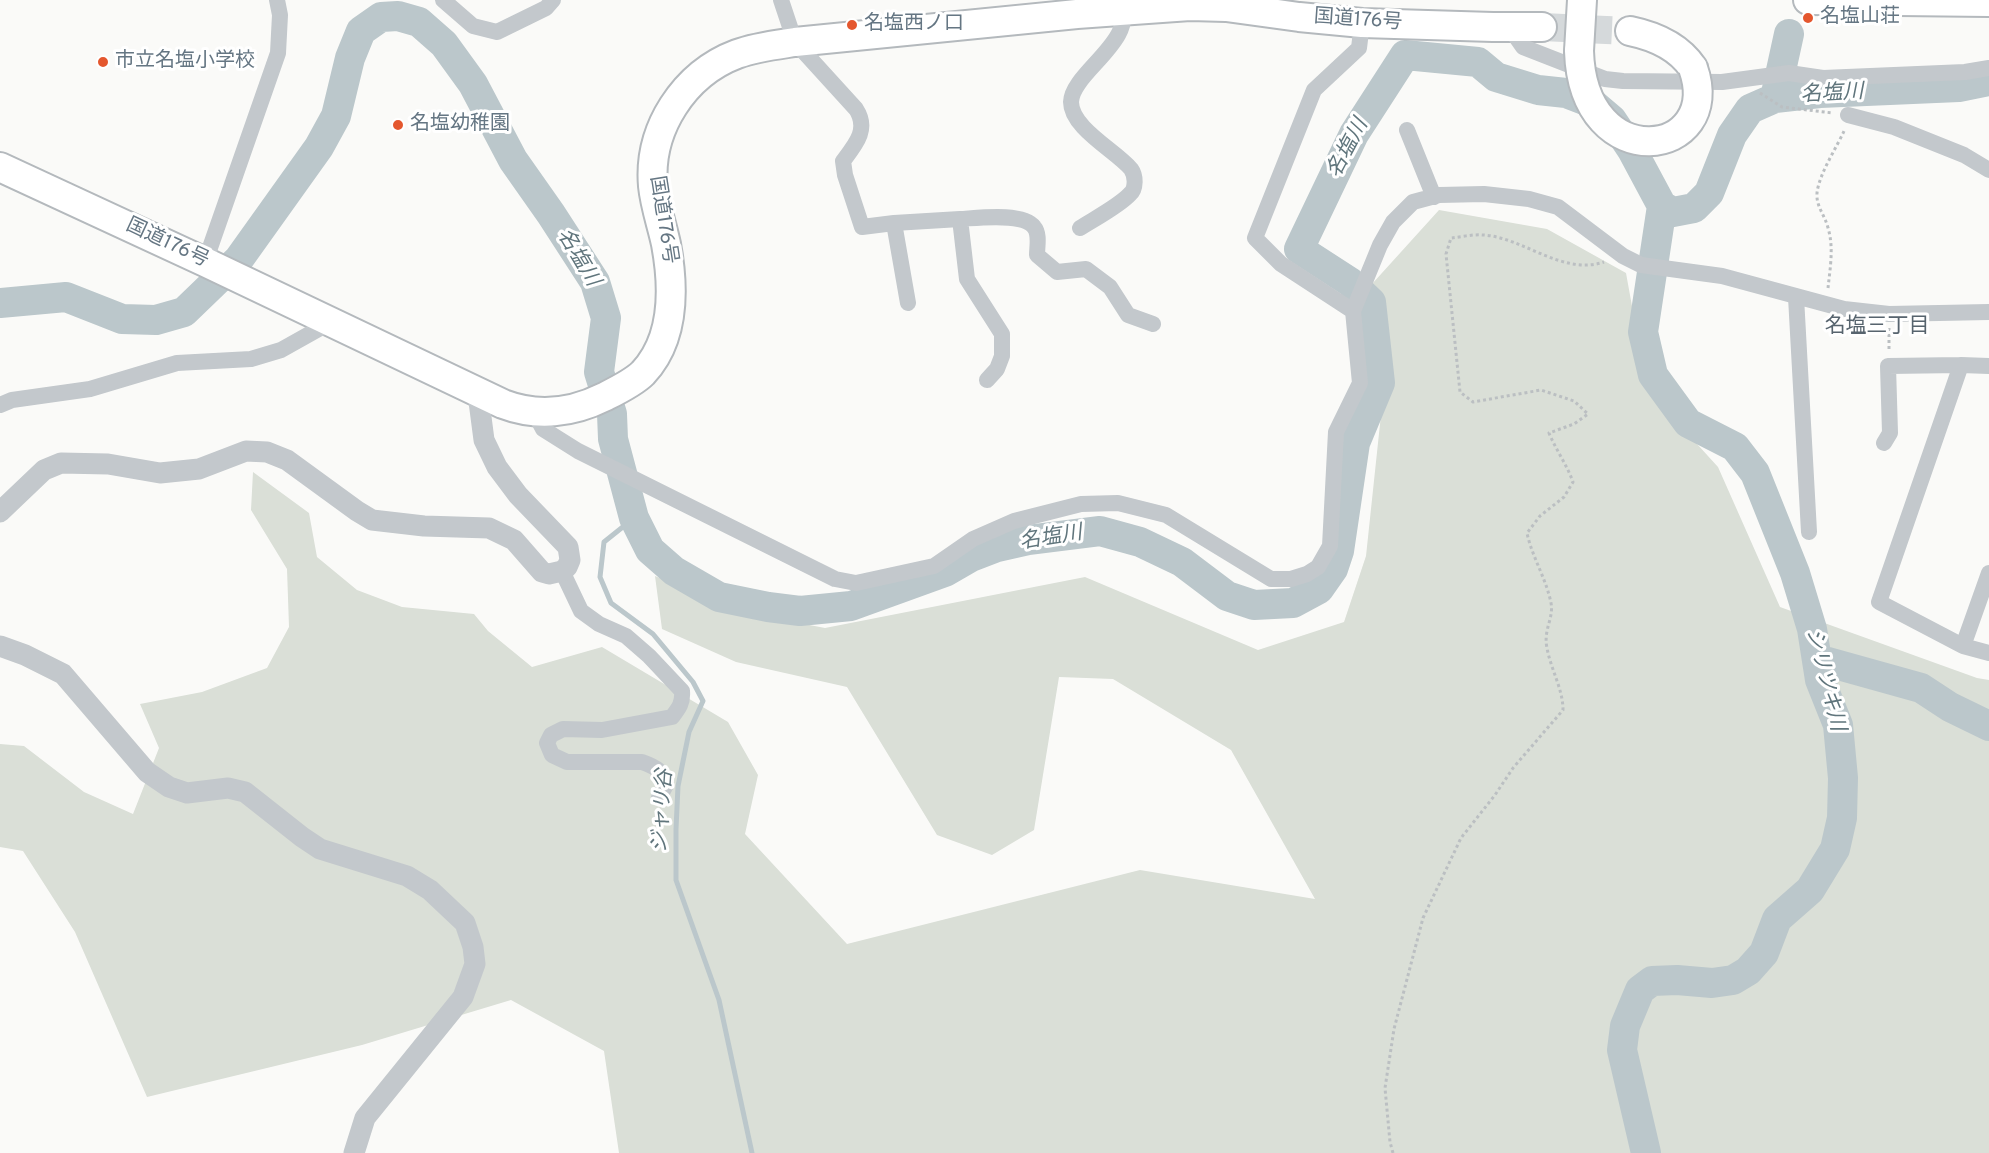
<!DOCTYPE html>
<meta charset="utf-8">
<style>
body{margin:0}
canvas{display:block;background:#fafaf8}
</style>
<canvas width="1989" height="1153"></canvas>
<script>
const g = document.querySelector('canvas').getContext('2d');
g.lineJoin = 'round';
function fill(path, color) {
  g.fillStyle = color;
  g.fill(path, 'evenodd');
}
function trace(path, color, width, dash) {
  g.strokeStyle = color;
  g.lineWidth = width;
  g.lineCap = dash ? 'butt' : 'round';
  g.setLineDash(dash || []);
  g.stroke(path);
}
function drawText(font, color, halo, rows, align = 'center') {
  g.font = font + ' Overpass,"Noto Sans JP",sans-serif';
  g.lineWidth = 6;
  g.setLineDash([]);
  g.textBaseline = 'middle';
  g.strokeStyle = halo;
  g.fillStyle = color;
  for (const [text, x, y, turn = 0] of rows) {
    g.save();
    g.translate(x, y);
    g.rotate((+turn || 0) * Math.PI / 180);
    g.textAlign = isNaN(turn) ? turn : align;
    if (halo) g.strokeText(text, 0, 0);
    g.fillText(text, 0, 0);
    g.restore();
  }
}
const green = new Path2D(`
 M1439 210 1547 229 1626 273 1647 389 1718 467 1780 607 1977 678 1989 680V1153H619L604 1051 511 1000 362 1045 147 1097 75 932 23 851 0 847V744L24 746 84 792 133 814 159 748 140 704 202 692 267 668 289 627 287 569 251 510 253 472 309 513 317 557 357 590 402 607 474 614 488 631 532 667 602 647 728 722 758 775 745 834 847 944 1140 870 1315 899 1231 750 1113 679 1059 677 1034 830 992 855 937 835 847 687 736 662 662 629 655 576 737 611 825 628 1085 577 1258 650 1344 622 1366 556 1385 377 1372 284Z`);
const stream = new Path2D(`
 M634 518 604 542 600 577 611 603 653 634 693 682 703 701 689 732 678 786 676 829V880L719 1000 752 1153`);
const river = new Path2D(`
 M1775 98 1789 34
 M0 303 66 297 122 319 156 320 184 312 239 259 319 147 336 116 350 58 361 31 381 17 398 16 419 22 444 44 473 84 513 160 551 214 595 282 606 318 599 372 612 414 613 439 634 518 650 550 674 571 719 597 768 607 800 611 851 606 945 572 971 557 997 547 1028 540 1100 531 1140 542 1182 562 1227 596 1254 605 1293 603 1319 589 1333 569 1339 551 1355 443 1380 383 1371 302 1350 282 1299 249 1354 134 1405 55 1478 62 1496 77 1538 90 1566 93 1592 103 1612 120 1632 150 1662 206 1673 212 1694 208 1709 193 1732 135 1750 109 1775 98 1820 93 1959 87 1989 81
 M1817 659 1921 688 1950 707 1989 726
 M1646 1153 1622 1050 1625 1026 1640 990 1652 981 1677 980 1712 983 1733 980 1748 971 1764 953 1777 919 1810 890 1835 849 1842 818 1843 778 1838 725 1820 680 1812 629 1795 573 1755 473 1735 447 1688 423 1653 375 1643 332 1662 206`);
const trunkTunnel = new Path2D(`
 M1542 27 1630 31`);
const path = new Path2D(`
 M1760 93 1782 107 1833 113
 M1828 288C1830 269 1834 247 1828 228 1825 215 1816 207 1817 193 1819 174 1837 147 1845 129
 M1889 328V349
 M1393 1153 1390 1142 1385 1088 1394 1029 1423 918 1461 838 1495 795 1513 768 1563 710C1563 689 1551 670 1547 648 1543 630 1554 618 1551 603 1546 578 1532 557 1527 533L1540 516 1564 497 1573 482C1567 465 1556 450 1549 433L1574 424 1588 414 1574 401 1541 390 1473 402 1460 392 1446 254 1451 238C1461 237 1473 234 1483 235 1523 237 1562 276 1604 262`);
const minor = new Path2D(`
 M443 0 473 26 497 32 546 8 553 0
 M781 0 795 42 856 109C869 129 856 144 843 161L845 175 862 227 894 223 908 303
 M1509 27 1523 47 1605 79 1623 81 1722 82 1789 73 1823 78 1965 72 1989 68
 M1848 115 1894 127 1964 155 1989 170
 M1407 130 1434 197
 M960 219C978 218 1023 212 1034 227 1040 234 1037 247 1037 255L1057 272 1086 269 1110 287 1128 315 1153 324
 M894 223 960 219 967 279 1002 334V356L997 369 987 380
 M1080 228C1094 219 1119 206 1130 194 1136 189 1136 176 1131 169 1116 151 1071 128 1071 102 1072 72 1139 40 1120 3
 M205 262 278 53 280 15 277 0
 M1796 297 1809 532
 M1353 311 1380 245 1393 222 1413 202 1439 195 1484 194 1529 199 1558 207 1623 256 1641 265 1722 276 1844 309 1889 314 1989 312
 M1989 366 1961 365 1879 602 1963 646 1989 653
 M0 405 12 400 90 389 177 363 251 359 281 350 331 322
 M534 412 543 429 578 451 835 579 856 583 934 566 973 539 1014 521 1081 504 1118 503 1166 515 1271 579H1291L1307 574 1318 567 1330 546 1336 432 1360 383 1353 311 1281 264 1255 238 1314 90 1359 48 1362 23
 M1884 443 1890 433 1888 366 1961 365
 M562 571 581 611 599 624 626 636 649 656 682 691C683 703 679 708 672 717L602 730 563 729 551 735 547 743 552 755 567 762H642C656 767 663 771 666 785L659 798
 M1963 646 1989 573`);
const tertiary = new Path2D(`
 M0 512 44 470 61 463 108 464 160 473 199 469 246 451 267 452 287 460 357 511 372 520 424 526 489 528 514 540 542 572 549 574 562 571 567 567 570 560 568 547 518 495 497 467 484 440 478 394
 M0 646 25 655 63 674 147 772 169 787 187 793 228 788 245 792 302 837 320 849 407 876 430 890 465 923 473 947 475 964 463 997 365 1118 354 1153`);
const trunk = new Path2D(`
 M1808 0 1989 2
 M1630 31C1654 36 1679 47 1693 68
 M1579 51 1582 0
 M0 167 205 262 503 404C537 417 572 413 604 397 616 391 633 383 643 373 675 339 674 287 666 244 662 225 655 206 653 186 648 129 684 74 737 54 756 47 775 45 795 42L1077 14 1190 6 1226 7 1299 17 1362 23 1493 27H1542`);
const trunkBridge = new Path2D(`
 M1579 51C1583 179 1725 158 1693 68`);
const markers = [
 [1808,18,6,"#e4572e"],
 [852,25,6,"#e4572e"],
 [103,62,6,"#e4572e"],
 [398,125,6,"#e4572e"]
];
const poiNames = [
 ["名塩山荘",1820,18],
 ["名塩西ノ口",864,25],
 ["市立名塩小学校",115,62],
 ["名塩幼稚園",410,125]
];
const streetNames = [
 ["国道176号",1358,21,4],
 ["国道176号",662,220,81],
 ["国道176号",167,244,25]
];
const waterNames = [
 ["名塩川",1832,95,-3],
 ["名塩川",1349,149,-62],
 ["名塩川",577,258,59],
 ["名塩川",1051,539,-9],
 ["シリツキ川",1824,680,76],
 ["ジャリ谷",664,811,-86]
];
const neighbourhoodNames = [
 ["名塩三丁目",1877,328]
];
fill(green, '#dadfd7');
trace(stream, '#bbc7cb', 5);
trace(river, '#bbc7cb', 30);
trace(trunkTunnel, '#d5d9db', 28, [28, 14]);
trace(trunk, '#b4b9bd', 32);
trace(path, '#bbbfc2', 3, [3, 3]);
trace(minor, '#c3c8cc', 16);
trace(tertiary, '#c3c8cc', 21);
trace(trunk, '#fff', 28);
trace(trunkBridge, '#b4b9bd', 32, []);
trace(trunkBridge, '#fff', 28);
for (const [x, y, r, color] of markers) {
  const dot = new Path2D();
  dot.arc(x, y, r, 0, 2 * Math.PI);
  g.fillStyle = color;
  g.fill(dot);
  trace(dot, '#fff', 2);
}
drawText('20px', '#657683', '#fff', poiNames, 'left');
drawText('20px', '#657683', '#fff', streetNames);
drawText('italic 21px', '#60757c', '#fff', waterNames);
drawText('21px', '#57646e', '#fff', neighbourhoodNames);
</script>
